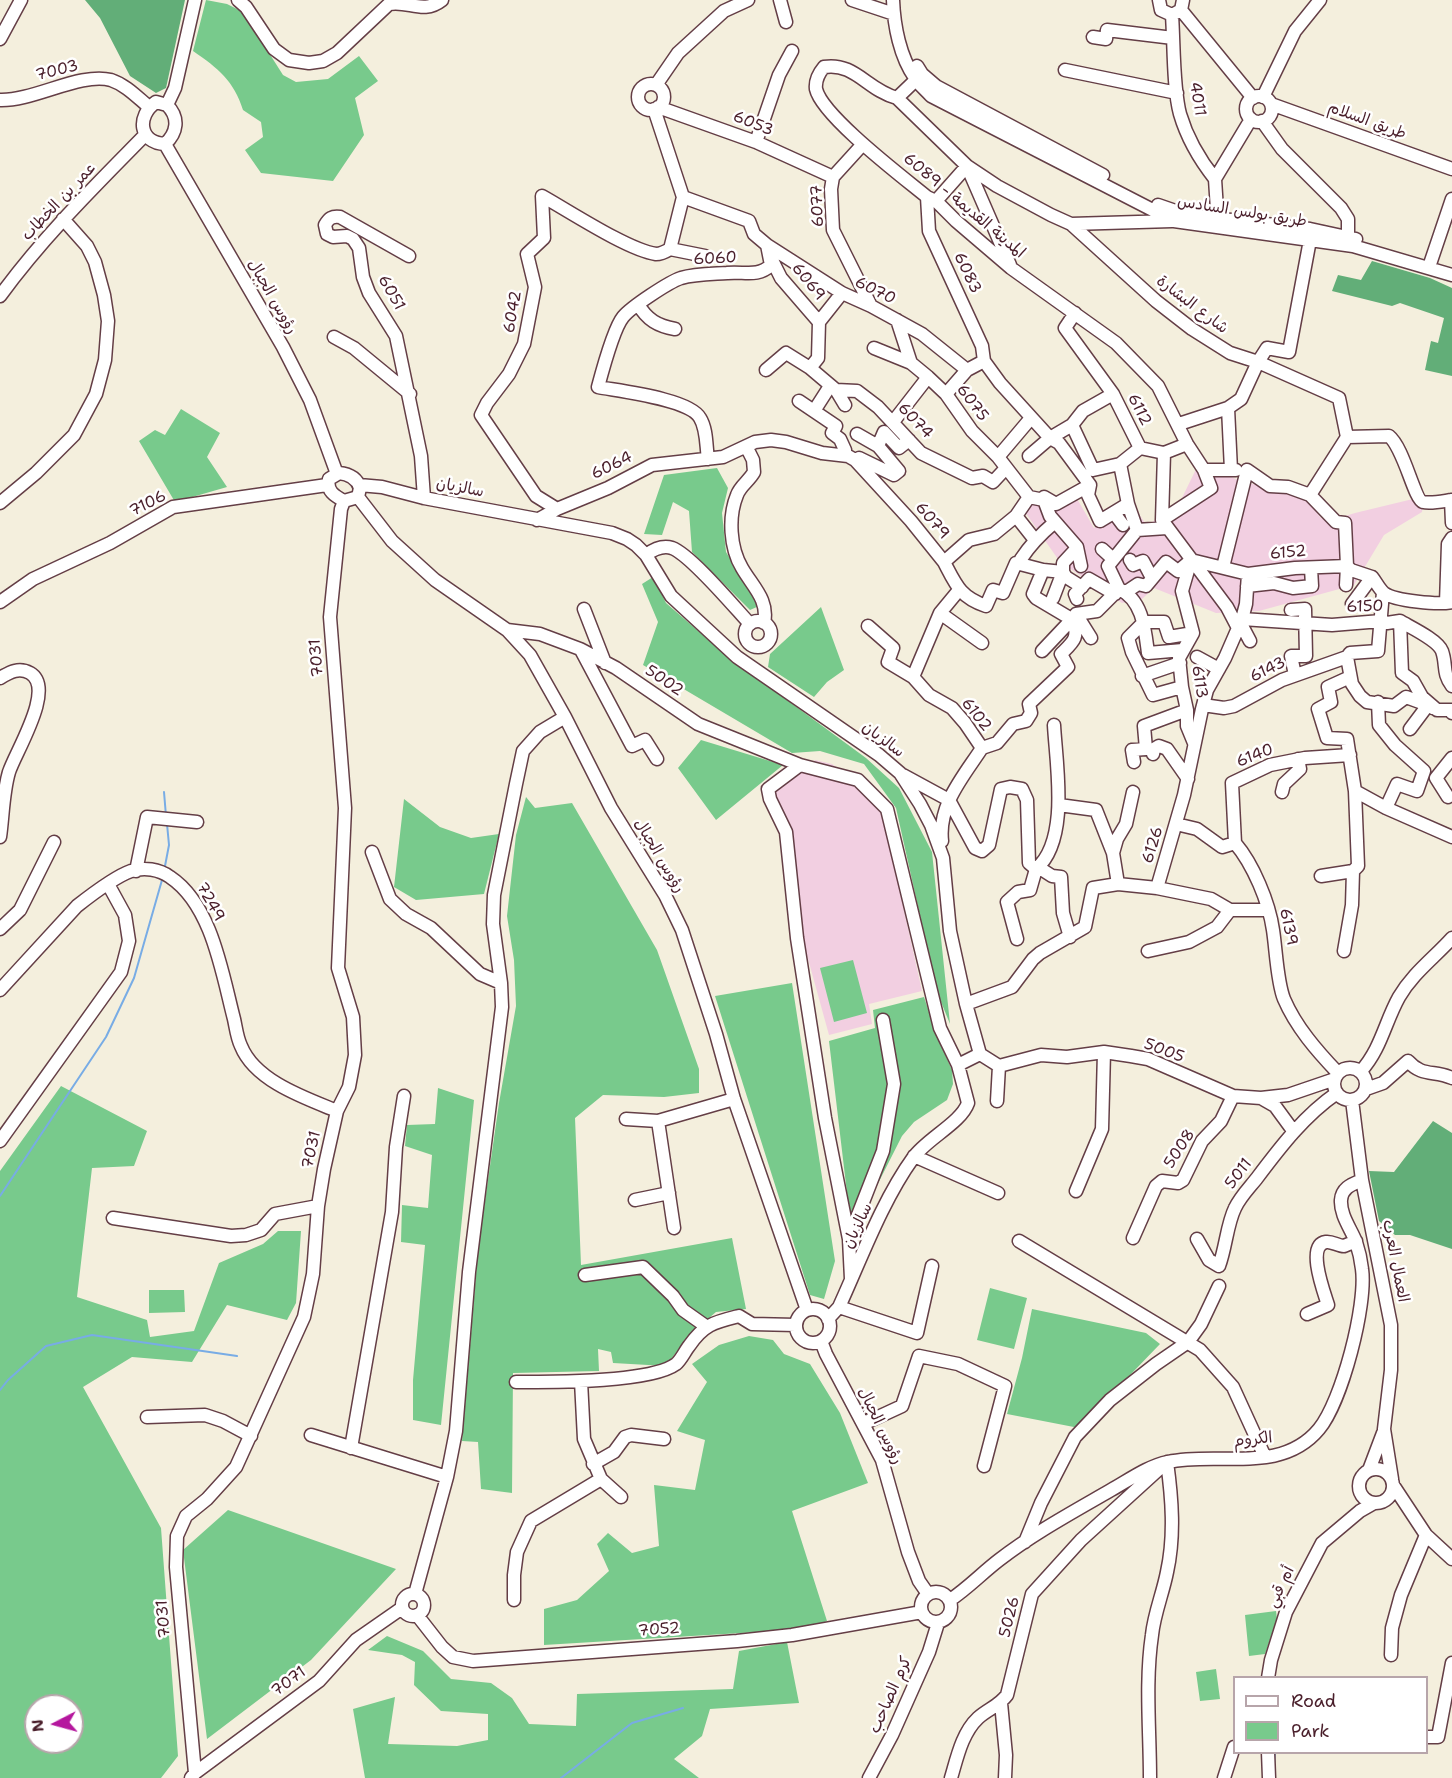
<!DOCTYPE html>
<meta charset="utf-8">
<style>
body{margin:0}
#map{position:relative;width:1452px;height:1778px;overflow:hidden;background:#f4efdd;font-family:"Shantell Sans",sans-serif}
canvas{display:block}
.legend{position:absolute;left:1233px;top:1676px;width:195px;height:78px;box-sizing:border-box;background:#fff;border:2px solid #b7a5aa;margin:0;padding:8px 10px;list-style:none;font-size:18px;color:#4a1f2b}
.legend li{display:flex;align-items:center;gap:12px;height:30px}
.legend b{width:30px;border:2px solid #b7a5aa}
.north{position:absolute;left:24px;top:1694px;width:60px;height:60px;box-sizing:border-box;background:#fff;border:2px solid #b7a5aa;border-radius:50%;rotate:264deg;font-size:16px;font-weight:700;line-height:24px;text-align:center;color:#4a1f2b}
.north::after{content:'';display:block;margin:auto;width:21px;height:27px;background:#b5179e;clip-path:polygon(50% 0,100% 100%,50% 72%,0 100%)}
</style>
<div id="map">
<canvas width="1452" height="1778"></canvas>
<ul class="legend">
<li><b style="height:8px;background:#fff"></b>Road</li>
<li><b style="height:16px;background:#78ca8c"></b>Park</li>
</ul>
<div class="north">N</div>
</div>
<script>
const g = document.querySelector('canvas').getContext('2d');
g.lineJoin = 'round';
function fill(path, color) {
  g.fillStyle = color;
  g.fill(path, 'evenodd');
}
function trace(path, color, width, dash) {
  g.strokeStyle = color;
  g.lineWidth = width;
  g.lineCap = dash ? 'butt' : 'round';
  g.setLineDash(dash || []);
  g.stroke(path);
}
function drawText(font, color, halo, rows, align = 'center') {
  g.font = font + ' "Shantell Sans","Playpen Sans Arabic",sans-serif';
  g.lineWidth = 5;
  g.setLineDash([]);
  g.textBaseline = 'middle';
  g.strokeStyle = halo;
  g.fillStyle = color;
  for (const [text, x, y, turn = 0] of rows) {
    g.save();
    g.translate(x, y);
    g.rotate((+turn || 0) * Math.PI / 180);
    g.textAlign = isNaN(turn) ? turn : align;
    if (halo) g.strokeText(text, 0, 0);
    g.fillText(text, 0, 0);
    g.restore();
  }
}
const built = new Path2D(`
 M1199 463 1236 479 1307 500 1321 518 1329 521 1355 513 1417 498 1423 502 1422 512 1384 535 1354 585 1259 611 1216 613 1154 588 1142 599 1122 603 1060 562 1025 512 1042 495 1076 497 1094 528 1133 505 1147 526 1181 500Z
 M815 760 832 764 848 775 868 794 883 816 922 991 869 1004 872 1024 829 1035 802 937 773 790Z`);
const green = new Path2D(`
 M206 0 227 4 243 12 283 75 296 82 328 79 359 56 378 81 355 98 364 135 333 181 261 173 245 150 263 137 261 122 243 110C234 81 218 68 193 51Z
 M181 409 220 433 207 457 227 487 175 502 139 441 155 430 165 435Z
 M717 468 728 488 722 513 726 552 759 606 750 610 692 552 689 511 673 502 662 535 644 534 664 475Z
 M653 577 666 603 727 656 866 758 899 788 932 852 950 1024 937 992 896 808 864 764 820 751 792 753 643 665 658 622 642 584Z
 M821 607 844 670 827 682 814 697 768 667 770 654Z
 M701 740 783 765 716 820 678 768Z
 M526 797 535 808 572 803 657 950 699 1069V1093L664 1097 603 1095 575 1118 581 1265 732 1238 746 1309 716 1312 689 1335 666 1366 613 1363 611 1352 598 1349 599 1371 513 1373 512 1493 481 1489 478 1442 462 1441 478 1250 499 1103 516 1006 514 960 507 916 516 835Z
 M404 799 440 827 471 838 499 834 484 894 416 900 394 887Z
 M853 960 867 1013 834 1022 820 968Z
 M792 983 835 1261 824 1299 810 1295 715 996Z
 M924 997 938 1039 952 1070 953 1084 947 1100 914 1122 902 1136 852 1235 829 1041 875 1028 873 1010Z
 M61 1086 147 1131 134 1166 92 1168 77 1297 147 1320 150 1337 194 1331 219 1263 263 1244 278 1231H301L296 1303 287 1320 227 1305 192 1362 132 1357 83 1387 161 1528 178 1756 161 1778H0V1171ZM36 1706H72V1742H36Z
 M438 1088 474 1100 441 1425 413 1420V1380L425 1245 401 1242 402 1205 428 1208 432 1155 405 1146 407 1125 435 1124Z
 M990 1288 1027 1298 1014 1349 977 1340Z
 M149 1290H184L185 1312 149 1313Z
 M1032 1309 1146 1333 1160 1344 1079 1428 1007 1414 1022 1358Z
 M749 1336 773 1340 784 1354 810 1364 840 1413 868 1483 792 1511 827 1621 807 1629 544 1645V1609L577 1600 609 1571 597 1544 608 1533 632 1553 659 1546 654 1485 695 1490 705 1440 677 1431 707 1382 692 1364 719 1345Z
 M228 1510 396 1569 311 1660 207 1739 183 1550Z
 M1276 1611 1277 1619 1265 1654 1249 1656 1245 1615Z
 M387 1636 423 1651 451 1679 491 1683 512 1698 529 1724 576 1726 577 1694 733 1689 739 1651 787 1642 799 1703 710 1709 702 1736 674 1759 699 1778H365L353 1709 395 1697 388 1744 457 1746 488 1740V1714L441 1711 414 1685 415 1662 402 1655 368 1650Z
 M1216 1669 1220 1699 1200 1701 1196 1672Z`);
const forest = new Path2D(`
 M85 0H185L166 88 156 93 130 76 100 18Z
 M1372 261 1430 278 1452 288V376L1425 370 1431 341 1438 343 1444 318 1400 303 1392 306 1332 291 1338 275 1361 280Z
 M1433 1121 1452 1133V1249L1410 1235H1395L1379 1221 1369 1171 1394 1172Z`);
const stream = new Path2D(`
 M164 792 166 816
 M165 866 169 845 167 824
 M0 1196 106 1037 134 978 162 880
 M0 1390 8 1380 46 1346 92 1335 237 1356
 M1274 1765 1275 1752
 M561 1778 632 1723 683 1708`);
const minor = new Path2D(`
 M238 0 246 7 274 49 289 60 309 63 323 61 337 53 389 4C409 0 423 15 442 0
 M780 0 786 22
 M852 0 894 14
 M893 0C894 26 900 57 915 78 919 85 926 90 931 96L1174 221 1353 246 1452 275
 M1159 0 1161 10 1172 15 1181 10 1183 0
 M1181 10 1253 98
 M1172 15C1174 44 1173 88 1180 114 1187 138 1200 160 1215 179
 M1093 37 1106 39 1107 30 1173 38
 M0 39 21 0
 M917 66 922 74 936 86 1103 175
 M1065 70 1177 93
 M922 74 897 98C867 90 855 62 824 67 819 73 815 81 816 89 822 116 904 178 927 197L936 201 956 221 1011 268 1116 343 1158 386 1187 444 1204 470 1211 488 1162 520
 M638 97a13 13 0 1 1 26 0a13 13 0 1 1-26 0Z
 M656 85 678 53 724 11 748 0
 M1246 109a13 13 0 1 1 26 0a13 13 0 1 1-26 0Z
 M1263 97 1295 31 1320 0
 M897 98 967 166 997 186 1051 215 1071 224 1156 301 1192 329 1230 353 1258 362 1339 398 1347 437 1389 436C1404 448 1414 499 1423 502 1431 504 1444 501 1452 500
 M0 100C34 101 80 72 111 80 126 85 137 97 149 107
 M156 102 167 105C180 118 177 133 165 144 139 143 136 116 156 102Z
 M1271 104 1452 169
 M167 105 175 88 195 0
 M658 107 756 142 833 177
 M654 109 683 197 670 249 705 256
 M1262 121 1282 149 1341 208 1348 219V237L1351 242
 M756 142 779 75 792 51
 M165 144 283 347 310 400 337 474
 M863 144 833 177 831 189 833 230 871 306
 M683 197 749 221 754 234 767 245 771 265C757 278 744 271 727 273 713 274 695 274 681 278 669 282 631 307 623 317 614 328 602 372 598 387 619 391 690 399 700 418 707 429 706 446 708 459
 M927 197 929 231 982 346 984 361 1000 383 1050 438 1059 443 1090 485
 M936 201 967 166 1010 265
 M1158 205 1187 215 1310 229 1356 239
 M1071 224 1172 221
 M1218 225 1215 179 1251 119
 M767 245 842 293 871 306 922 334 967 370
 M409 256 340 217C332 216 329 218 325 225L327 234 333 237 347 236 353 239 359 248 363 277 369 293 396 336 421 456 424 498
 M771 258 781 278 819 322 818 358 810 368 836 390 845 405
 M1429 267 1452 199
 M0 296C43 237 95 186 145 135
 M638 304C647 320 658 326 675 329
 M1075 313 1065 328 1113 394 1140 448
 M897 320 911 363
 M819 322 842 293
 M334 337 354 348 410 394
 M874 348 911 363 928 377 946 394 972 431 998 457 1029 497
 M766 370 786 353 810 368
 M836 390 857 391 878 407 921 453 972 478 983 476 993 482 1006 468
 M946 394 967 370 984 361
 M799 401 836 426 832 433 840 439 845 450
 M1228 408 1231 470
 M814 411 830 386
 M893 422 928 377
 M1179 424 1228 408 1241 399 1258 362 1267 348 1289 352 1310 240
 M1072 425 1093 470 1120 464 1140 448
 M857 434 878 446 899 471 894 475 859 458
 M878 446 884 432 899 448 909 440
 M747 448 753 460 754 472C749 481 740 486 737 495 728 517 730 548 742 568 753 587 769 600 764 623
 M1140 448 1164 453 1187 444
 M1164 453 1162 520 1227 607 1238 628
 M1029 456 1050 438 1072 425 1083 411 1113 394
 M998 457 1031 418
 M1120 464 1128 504 1137 530
 M1204 470H1236
 M339 473C349 474 357 478 360 488L358 497 344 501C335 496 326 491 329 479Z
 M359 485 382 487 424 498 612 533 627 539 636 545 646 555 671 596 737 657 879 755 900 773 920 804 931 825 943 858 950 931 966 1004 980 1054
 M1310 495 1347 437
 M358 497 392 541 435 580 507 630 530 655 565 717 611 808 665 895 682 930 716 1034 734 1099 807 1310
 M1029 497 1044 500V497L1056 504 1090 485 1088 495 1100 521 1128 504
 M1044 500 1050 516 1077 547 1081 566
 M1451 500 1452 523
 M0 503 36 473 74 435 96 394 105 360 108 321 104 295 95 262 87 246 63 219
 M557 509 536 496 481 415 487 403 509 374 524 344 535 287 527 254 544 238 542 196C569 211 628 250 656 254 661 254 665 252 670 249
 M1114 513 1123 525
 M1016 516 1035 540
 M537 520 557 509 608 488 652 465 723 457 755 442 771 440 786 442 822 453 848 456 855 460 911 521 944 562 969 540 994 534 1016 516 1029 497
 M1137 530 1167 528
 M1102 549 1113 559
 M646 555C654 549 662 545 672 548 691 555 735 608 750 624
 M1021 559C1030 545 1042 533 1055 522
 M1130 560 1133 565 1143 561 1152 578
 M1191 560 1248 574 1295 568 1347 566 1345 523 1336 522 1310 495 1288 487 1270 486 1247 470
 M1191 560 1182 591 1193 633 1179 658 1182 687 1187 710V726L1194 743
 M944 562C956 585 960 597 986 606L993 590 1003 593 1016 563 1043 570 1063 572 1066 577 1082 587
 M1223 567 1247 470
 M1372 577C1376 582 1379 589 1384 593 1395 601 1439 605 1452 602
 M1346 585 1347 566 1351 570 1372 577 1352 604
 M1247 586 1274 583 1293 588 1312 586 1311 568
 M1119 589C1143 600 1145 630 1148 653L1183 650
 M1119 589 1108 566 1137 530
 M1126 592 1138 584 1146 586 1166 562 1178 571 1190 561
 M1383 592 1378 651 1350 653 1347 657 1352 684 1360 696 1367 702 1394 706 1406 697 1428 705
 M1053 598 1063 572V563L1076 549
 M1077 599 1075 594 1089 579 1115 594
 M0 602 33 579 110 543 173 507 327 485
 M1446 603 1448 544 1452 538
 M584 609 605 663
 M1291 610 1305 609 1306 656
 M940 613 982 643
 M1076 614 1097 611 1119 589
 M1076 614 1091 638
 M1242 619 1332 625 1381 621 1387 623 1400 621C1410 627 1438 640 1442 651 1447 665 1442 673 1452 686
 M1400 621 1402 673 1413 681 1422 697 1437 710H1451L1452 713
 M745 634a13 13 0 1 1 26 0a13 13 0 1 1-26 0Z
 M1144 622 1128 638 1132 652 1153 695 1182 687
 M1144 622H1164L1169 637 1193 633
 M1240 622 1250 641
 M868 626 893 648 888 662 913 677 929 695 952 708 965 723 982 748
 M507 630 540 634 580 649 616 668 698 724 800 765
 M581 650 632 746 645 740 657 759
 M1042 651 1076 615
 M1197 657 1219 669
 M1295 675 1291 656H1306
 M1142 676 1180 663
 M913 677 940 613 959 590
 M0 678C10 672 19 667 30 673 56 688 16 751 9 772 3 792 3 816 0 837
 M1378 702 1379 725 1395 745 1424 771 1417 791 1397 784 1386 808
 M1203 705 1224 708 1234 706 1282 680 1347 657
 M1410 729 1428 705 1433 708
 M982 748 997 743 1013 724 1026 721 1031 713 1029 704 1068 667 1061 654C1074 641 1079 638 1073 620L1036 598 1033 594 1043 570
 M1153 754 1154 749 1159 746 1167 749 1188 779
 M1134 762 1132 750 1146 749 1144 726 1187 710
 M903 775 949 800 975 848 982 851 989 845 1001 789 1010 787 1022 789 1027 800 1029 863 1036 869C1070 840 1056 764 1054 725
 M1355 791 1386 808 1452 837
 M1282 792 1284 784 1300 769 1298 759
 M1448 797 1436 778 1452 758
 M1059 805 1096 810 1113 853
 M1176 824 1197 829 1222 847 1235 843
 M942 841C938 805 963 777 982 748
 M1235 843C1253 864 1269 902 1273 930 1276 949 1277 982 1284 999 1296 1027 1317 1051 1338 1073
 M1235 843 1232 783 1270 765 1305 758 1350 755
 M372 852 390 899 406 914 431 928 480 974 501 983
 M1038 867 1052 876 1061 877 1063 913 1070 937
 M136 871 147 817 197 822
 M1321 876 1353 871 1358 866 1355 791 1347 739 1327 738 1318 709 1331 702 1328 687 1350 677
 M1118 884 1113 853 1117 839 1126 824 1133 792
 M1157 888 1184 795 1202 709 1207 690 1225 658 1242 619 1246 604 1248 574
 M0 929 20 910 54 842
 M1017 939 1007 902 1018 892 1030 890 1036 869
 M1148 951 1189 942 1217 927 1230 910
 M1344 951 1352 905 1353 871
 M0 990 77 906C91 895 114 877 131 871 144 867 159 869 170 877 212 905 222 973 234 1019 236 1028 237 1038 241 1046 255 1081 305 1098 337 1111
 M966 1004 1012 987 1033 959 1040 953 1085 927 1093 888 1118 884 1157 888 1211 899 1230 910H1268
 M980 1054 999 1066 1041 1055 1067 1057 1104 1052 1131 1056 1148 1059 1233 1096 1261 1098 1288 1095 1335 1079
 M958 1065 980 1054
 M1334 1084a16 16 0 1 1 32 0a16 16 0 1 1-32 0Z
 M1361 1071C1381 1049 1385 1022 1399 997 1413 973 1434 958 1452 938
 M1366 1089 1383 1083 1408 1061C1422 1077 1434 1070 1452 1078
 M1261 1098 1275 1106 1294 1132
 M1352 1100 1362 1180 1391 1325V1370L1384 1429 1392 1479
 M997 1101 999 1066
 M626 1119 658 1121 734 1099
 M658 1121 674 1228
 M0 1141 121 972 129 941 125 915 108 884
 M914 1156 998 1193
 M1076 1191 1102 1129 1104 1052
 M635 1200 669 1193
 M113 1218 231 1236 246 1235 261 1230 275 1214 318 1206
 M849 1238 883 1151 894 1084 883 1020
 M1133 1238 1156 1186 1162 1181 1178 1183 1183 1180 1202 1141 1221 1121 1233 1096
 M1197 1239 1209 1260 1219 1266C1226 1247 1227 1224 1235 1208 1240 1197 1250 1187 1257 1178 1281 1146 1305 1115 1337 1093
 M1019 1241 1200 1350 1233 1387 1265 1457
 M585 1275 643 1267 673 1296 683 1310 707 1327
 M839 1307 917 1333 932 1266
 M796 1326a17 17 0 1 1 34 0a17 17 0 1 1-34 0Z
 M1307 1314 1328 1305C1324 1292 1306 1245 1326 1242 1332 1241 1338 1246 1344 1246L1356 1241
 M828 1319 839 1307C861 1259 882 1201 913 1158 926 1139 961 1123 968 1103L958 1065 940 1028 887 809 858 780 800 765 768 789 770 799 786 832 797 938 825 1118 849 1239 851 1279
 M821 1341 826 1354 882 1460 908 1552 919 1581 928 1594
 M581 1381 584 1439 601 1479 621 1497
 M516 1382C550 1382 650 1383 676 1364 681 1360 685 1351 689 1346 704 1324 715 1322 739 1316L752 1324 796 1325
 M147 1417 205 1415 223 1421 251 1436
 M863 1424 902 1406 919 1356 958 1364 1005 1386 984 1466
 M311 1435 447 1477
 M351 1448 392 1212 396 1147 404 1096
 M593 1464 614 1452 625 1437 631 1435 664 1439
 M1359 1486a17 17 0 1 1 34 0a17 17 0 1 1-34 0Z
 M1369 1470 1383 1433
 M1393 1485 1426 1535 1452 1559
 M1025 1542 1041 1503 1075 1437 1110 1400 1156 1364 1188 1342 1201 1324 1219 1286
 M921 1607a15 15 0 1 1 30 0a15 15 0 1 1-30 0Z
 M402 1605a11 11 0 1 1 22 0a11 11 0 1 1-22 0Z
 M415 1594 447 1477 456 1431 469 1272 502 1007 501 983 493 924 494 895 516 784 523 751 540 732 565 717
 M514 1600V1575L517 1552 531 1521 601 1479
 M950 1600C968 1588 982 1573 999 1560 1034 1533 1073 1512 1111 1490 1129 1480 1148 1466 1168 1462 1218 1451 1281 1475 1319 1429 1342 1401 1367 1305 1362 1269 1361 1260 1359 1251 1356 1242 1351 1229 1340 1215 1341 1200 1342 1187 1353 1184 1362 1180
 M417 1615 442 1647 453 1657 473 1661 737 1641 792 1635 922 1612
 M1391 1655 1392 1628 1401 1595 1426 1535
 M1268 1678 1271 1660 1286 1612 1322 1543 1360 1511 1374 1503
 M1001 1703 1006 1755 1005 1778
 M1426 1737H1438L1452 1663
 M1268 1752 1269 1778
 M195 1773 176 1567 177 1536 186 1516 207 1499 236 1467 304 1317 313 1274 318 1206 324 1169 337 1111 349 1087 355 1055 353 1017 338 968 345 808 330 617 341 509 344 501
 M191 1778 195 1773 319 1681 356 1640 402 1608
 M869 1778 892 1735 929 1652 938 1623
 M951 1778C957 1758 962 1733 978 1718 988 1709 999 1706 1007 1695L1032 1594 1081 1540 1158 1470
 M1150 1778C1150 1731 1145 1682 1152 1635 1154 1614 1163 1593 1167 1572 1175 1536 1172 1498 1167 1462
 M1224 1778 1234 1747`);
const streetNames = [
 ["7003",57,71,-14],
 ["4011",1197,99,80],
 ["طريق السلام",1367,121,20],
 ["6053",753,124,22],
 ["عمر بن الخطاب",59,202,-47],
 ["6077",818,206,-92],
 ["المدينة القديمة - 6089",964,206,40],
 ["طريق بولس السادس",1242,212,9],
 ["6060",715,259,-3],
 ["6083",967,273,65],
 ["6069",808,282,51],
 ["6070",875,291,26],
 ["6051",391,293,60],
 ["رؤوس الجبال",272,297,60],
 ["شارع البشارة",1192,305,37],
 ["6042",513,312,-80],
 ["6075",972,403,53],
 ["6112",1139,410,63],
 ["6074",915,421,46],
 ["6064",612,466,-26],
 ["سالزيان",460,488,11],
 ["7106",148,504,-27],
 ["6079",932,521,49],
 ["6152",1288,553,-5],
 ["6150",1365,607,-2],
 ["7031",317,658,-95],
 ["6143",1268,670,-26],
 ["5002",664,681,34],
 ["6113",1199,682,81],
 ["6102",976,715,51],
 ["سالزيان",883,740,37],
 ["6140",1255,756,-22],
 ["6126",1153,845,-73],
 ["رؤوس الجبال",659,856,59],
 ["7249",210,902,61],
 ["6139",1288,927,78],
 ["5005",1164,1051,21],
 ["5008",1180,1149,-57],
 ["7031",312,1150,-78],
 ["5011",1239,1174,-53],
 ["سالزيان",858,1226,-64],
 ["العمال العرب",1395,1261,79],
 ["رؤوس الجبال",880,1426,64],
 ["الكروم",1253,1440,-6],
 ["أم قبي",1281,1587,-64],
 ["5026",1010,1617,-76],
 ["7031",164,1619,-95],
 ["7052",659,1630,-4],
 ["7071",289,1682,-37],
 ["كرم الصاحب",891,1695,-66]
];
fill(built, '#f2cfe1');
fill(green, '#78ca8c');
fill(forest, '#62ae78');
trace(stream, '#78ace5', 2);
trace(minor, '#643e46', 15);
trace(minor, '#fff', 12);
drawText('16px', '#4a1f2b', '#fff', streetNames);
</script>
